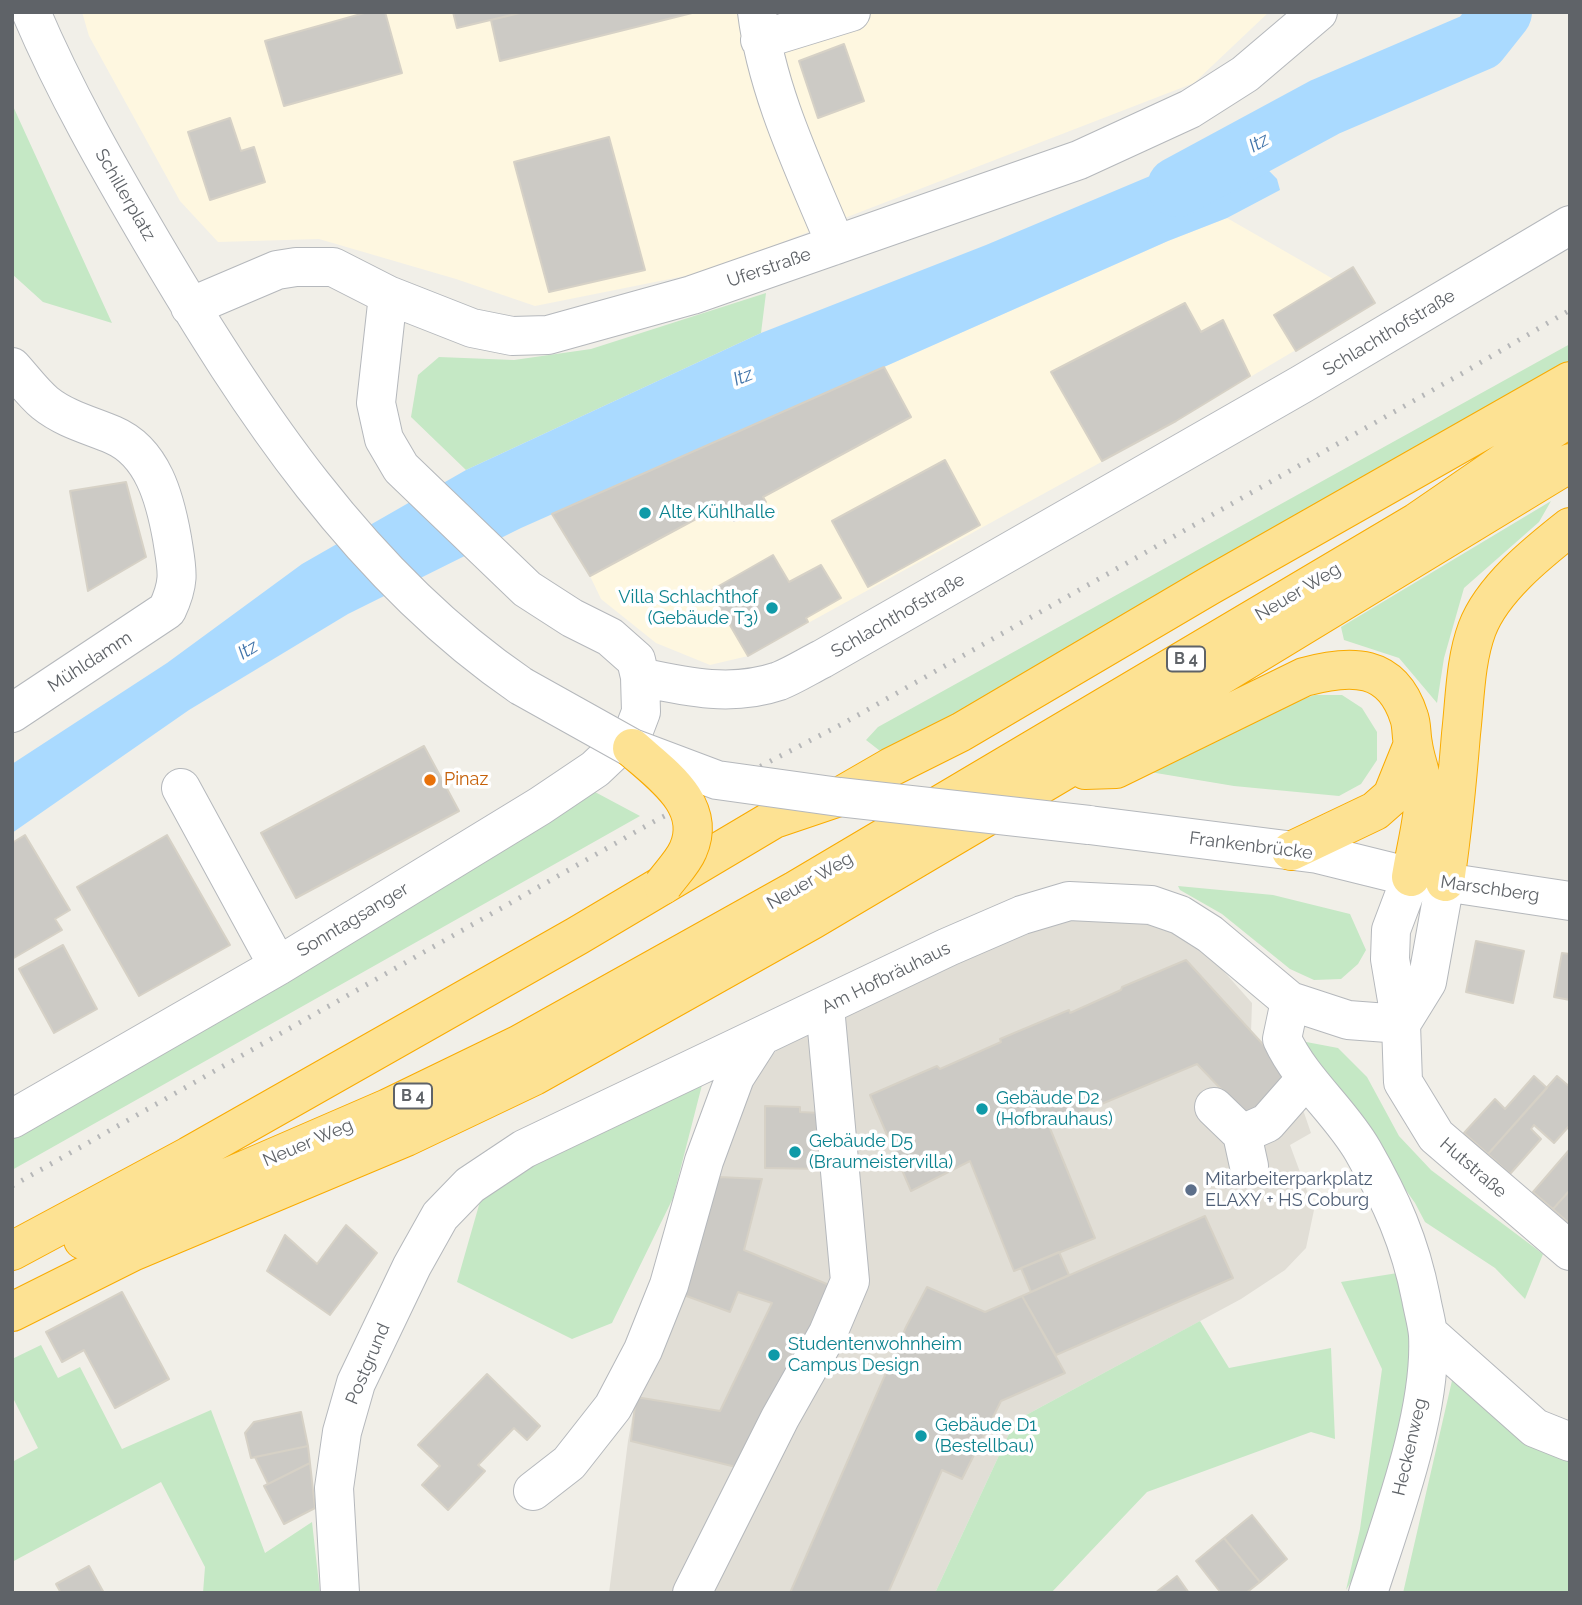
<!DOCTYPE html>
<meta charset="utf-8">
<style>
body{margin:0}
#map{position:relative;width:1582px;height:1605px;overflow:hidden;background:#f1efe8;font-family:Raleway,sans-serif}
canvas{display:block}
.frame{position:absolute;inset:0;border:14px solid #5f6368;pointer-events:none}
</style>
<div id="map">
<canvas width="1582" height="1605"></canvas>
<div class="frame"></div>
</div>
<script>
const g = document.querySelector('canvas').getContext('2d');
g.lineJoin = 'round';
function fill(path, color) {
  g.fillStyle = color;
  g.fill(path, 'evenodd');
}
function trace(path, color, width, dash) {
  g.strokeStyle = color;
  g.lineWidth = width;
  g.lineCap = dash ? 'butt' : 'round';
  g.setLineDash(dash || []);
  g.stroke(path);
}
function drawText(font, color, halo, rows, align = 'center') {
  g.font = font + ' Raleway,sans-serif';
  g.lineWidth = 7;
  g.setLineDash([]);
  g.textBaseline = 'middle';
  g.strokeStyle = halo;
  g.fillStyle = color;
  for (const [text, x, y, turn = 0] of rows) {
    g.save();
    g.translate(x, y);
    g.rotate((+turn || 0) * Math.PI / 180);
    g.textAlign = isNaN(turn) ? turn : align;
    if (halo) g.strokeText(text, 0, 0);
    g.fillText(text, 0, 0);
    g.restore();
  }
}
const commercial = new Path2D(`
 M82 12H1269L1194 83 705 272 535 306 456 279 319 239 218 242 180 201 89 36Z
 M1227 218 1375 303 1176 421 748 656 710 665 656 643 601 599 590 576 552 514 1168 241Z`);
const education = new Path2D(`
 M1123 913 1188 931 1252 1003 1251 1033 1291 1075 1311 1133 1290 1145 1314 1210 1306 1248 1285 1270 1241 1299 1015 1421 935 1593H609L628 1441 636 1397 756 1073 786 1040 1061 914Z`);
const green = new Path2D(`
 M12 104 112 323 43 302 12 274Z
 M766 293 761 333 466 470 411 417 418 375 439 357 514 360 591 349Z
 M1570 344V363L884 754 866 740 878 727Z
 M1551 501 1539 522 1464 588 1444 658 1437 703 1399 658 1344 640 1341 627Z
 M1315 695H1342L1362 708 1377 732V760L1361 784 1339 796 1234 786 1150 772 1292 702Z
 M595 792 640 816 12 1170V1134Z
 M1178 886 1273 895 1350 914 1366 950 1358 964 1341 979 1314 980 1290 969 1222 914 1180 890Z
 M1301 1041 1338 1048 1367 1077 1399 1136 1431 1170 1543 1254 1525 1299 1495 1268 1425 1222 1415 1203Z
 M702 1085 673 1198 612 1323 572 1339 457 1282 485 1184 546 1160Z
 M1404 1272 1413 1387 1372 1547 1346 1590 1360 1529 1382 1369 1341 1282Z
 M1200 1321 1229 1368 1331 1348 1335 1439 1311 1432 1147 1492 1051 1593H935L1015 1421Z
 M41 1345 58 1378 80 1367 122 1449 211 1410 265 1553 312 1522 320 1593H203L205 1567 161 1482 12 1562V1462L38 1448 12 1396V1359Z
 M1454 1372 1570 1434V1593H1403Z`);
const water = new Path2D(`
 M1241 142 1277 179 1280 190 1227 218 1168 241 521 528 348 614 189 710 12 833V764L167 663 302 564 466 470 761 333 986 245 1200 155Z`);
const river = new Path2D(`
 M1177 187 1325 107 1479 41 1502 12`);
const building = new Path2D(`
 M368 12H385L402 73 284 106 265 41Z
 M453 12H524L457 28Z
 M524 12H696L500 61 491 20Z
 M844 44 864 101 818 118 799 61Z
 M230 118 241 151 254 147 265 182 210 200 188 132Z
 M609 137 645 270 549 292 514 162Z
 M1353 267 1375 303 1296 351 1274 315Z
 M1185 303 1201 332 1223 320 1250 376 1176 421 1102 461 1051 372Z
 M884 367 911 417 763 497 766 502 734 521 727 509 712 516 709 512 590 576 552 514Z
 M945 460 980 525 868 587 832 521Z
 M126 482 146 557 88 591 70 491Z
 M773 555 789 582 821 565 841 598 806 618 808 622 748 656 710 591Z
 M424 746 459 811 296 898 261 833Z
 M25 835 70 910 55 919 62 930 12 959V843Z
 M167 835 230 945 139 996 77 887Z
 M1476 941 1524 951 1513 1003 1466 992Z
 M63 945 97 1009 54 1033 19 969Z
 M1562 953 1570 954V1000L1554 997Z
 M1186 960 1291 1075 1248 1117 1197 1064 1049 1126 1095 1238 1014 1271 970 1161 911 1191 870 1095 937 1066 940 1069 1001 1042 1000 1039 1069 1010 1070 1013 1121 990 1122 987Z
 M1534 1076 1547 1088 1488 1154 1464 1133 1495 1099 1505 1109Z
 M1557 1076 1570 1087V1125L1554 1143 1534 1125 1531 1129 1541 1139 1510 1174 1488 1154Z
 M765 1106 800 1107V1112L820 1113 825 1169 765 1168Z
 M1570 1149V1190L1553 1209 1533 1192Z
 M718 1177 762 1179 744 1250 834 1287 744 1469 631 1441 636 1397 720 1411 772 1303 738 1292 730 1312 681 1294Z
 M1570 1190V1224L1553 1209Z
 M1205 1216 1233 1278 1056 1355 1022 1296Z
 M346 1225 377 1253 330 1315 267 1271 285 1235 317 1264Z
 M1059 1252 1069 1275 1031 1292 1021 1268Z
 M927 1287 985 1312 1022 1296 1065 1373 1001 1401 962 1479 942 1470 888 1593H790L906 1327Z
 M122 1292 169 1379 115 1408 84 1350 62 1362 46 1332Z
 M487 1374 540 1426 527 1440 514 1428 478 1465 485 1471 448 1510 422 1485 440 1466 418 1445Z
 M301 1412 308 1446 251 1458 245 1433 254 1422Z
 M308 1446 310 1463 268 1484 255 1457Z
 M310 1463 315 1508 284 1524 264 1486Z
 M1252 1515 1287 1559 1260 1582 1224 1538Z
 M1224 1538 1260 1582 1246 1593H1221L1196 1561Z
 M89 1566 104 1593H61L56 1584Z
 M1177 1576 1189 1593H1155Z`);
const minor = new Path2D(`
 M31 12C65 92 108 167 152 242 249 407 360 576 521 686
 M757 12C767 93 805 170 836 245
 M760 40 851 12
 M190 307 277 270 296 267H333L388 295 472 328 512 336 548 335 692 295 1079 160 1190 109 1245 74 1318 12
 M12 367C23 379 33 393 45 403 65 419 89 425 113 435 153 452 165 499 172 538 177 570 181 580 167 610L12 713
 M640 677C687 687 732 697 779 681 794 675 808 666 822 659L1302 384 1570 225
 M181 788 278 966
 M1089 825 1318 854 1411 877 1570 901
 M1411 877 1391 930 1390 959 1401 1024 1403 1082 1436 1136 1570 1251
 M1290 1001 1282 1039C1302 1082 1340 1111 1363 1151 1391 1200 1410 1242 1421 1298 1423 1310 1427 1323 1428 1335 1432 1413 1392 1518 1368 1593
 M1401 1024 1427 982 1445 882
 M1214 1107 1242 1134 1267 1123 1296 1090 1308 1081
 M12 1119 278 966 540 806 595 769 633 733 641 712 640 677 636 660 610 637 572 618 527 589 401 468 384 439 376 403 388 295
 M1242 1134 1249 1166
 M1428 1333 1535 1428 1570 1442
 M533 1491 569 1463 613 1407 643 1350 669 1285 704 1161 735 1077 760 1038
 M340 1593 334 1488 342 1432 356 1383 412 1266 440 1216 470 1185 524 1149 948 947 1022 915 1069 901 1151 905 1180 915 1210 934 1290 1001 1348 1020 1401 1024
 M692 1593 780 1418 828 1333 850 1281 825 1007`);
const highway = new Path2D(`
 M1085 770 1116 769 1304 677C1351 664 1392 663 1409 717 1412 725 1411 735 1413 744 1415 761 1424 779 1424 797 1423 823 1415 851 1411 877
 M1291 851 1375 811 1392 796 1413 744
 M1445 882C1452 833 1457 784 1461 734 1465 700 1465 661 1477 629 1492 589 1537 553 1570 527
 M83 1240 388 1108 520 1044 796 890 1417 522 1570 417
 M12 1251 189 1156 577 936 774 819 839 797 891 767 961 732 1209 586 1570 381
 M12 1312 132 1252 406 1137 534 1076 812 920 1062 772 1570 463`);
const rail = new Path2D(`
 M12 1186 653 822 844 723 1461 374 1570 310`);
const minorBridge = new Path2D(`
 M521 686 632 748 717 780 839 797 1089 825`);
const highwayBridge = new Path2D(`
 M632 748C661 774 708 805 688 850 683 862 671 874 663 885`);
const markers = [
 [645,513,7,"#0f9aa8"],
 [772,608,7,"#0f9aa8"],
 [430,780,7,"#e8710a"],
 [982,1109,7,"#0f9aa8"],
 [795,1152,7,"#0f9aa8"],
 [1191,1190,7,"#5c6f8a"],
 [774,1355,7,"#0f9aa8"],
 [921,1436,7,"#0f9aa8"]
];
const shields = [
 [1186,659,38],
 [413,1096,38]
];
const shieldNames = [
 ["B 4",1186,659],
 ["B 4",413,1096]
];
const streetNames = [
 ["Schillerplatz",125,195,60],
 ["Uferstraße",769,268,-19],
 ["Schlachthofstraße",1389,333,-31],
 ["Neuer Weg",1298,592,-31],
 ["Schlachthofstraße",898,616,-30],
 ["Mühldamm",90,662,-33],
 ["Frankenbrücke",1251,846,7],
 ["Neuer Weg",810,881,-30],
 ["Marschberg",1490,889,8],
 ["Sonntagsanger",353,920,-31],
 ["Am Hofbräuhaus",886,978,-26],
 ["Neuer Weg",308,1143,-23],
 ["Hutstraße",1473,1168,41],
 ["Postgrund",368,1364,-67],
 ["Heckenweg",1410,1447,-77]
];
const cultureNames = [
 ["Alte Kühlhalle",659,513],
 ["Villa Schlachthof",758,598,"right"],
 ["(Gebäude T3)",758,619,"right"],
 ["Gebäude D2",996,1099],
 ["(Hofbrauhaus)",996,1120],
 ["Gebäude D5",809,1142],
 ["(Braumeistervilla)",809,1163],
 ["Studentenwohnheim",788,1345],
 ["Campus Design",788,1366],
 ["Gebäude D1",935,1426],
 ["(Bestellbau)",935,1447]
];
const foodNames = [
 ["Pinaz",444,780]
];
const serviceNames = [
 ["Mitarbeiterparkplatz",1205,1180],
 ["ELAXY + HS Coburg",1205,1201]
];
const waterNames = [
 ["Itz",1259,143,-29],
 ["Itz",743,377,-22],
 ["Itz",248,650,-32]
];
fill(commercial, '#fef7e0');
fill(education, '#e1ded6');
fill(green, '#c5e8c5');
fill(water, '#aadaff');
trace(river, '#aadaff', 60);
fill(building, '#cccac5');
trace(building, '#d6d1c6', 2);
trace(minor, '#b5b8bc', 40);
trace(highway, '#f9ab00', 40);
trace(minor, '#fff', 38);
trace(highway, '#fde293', 38);
trace(rail, '#b6b7b8', 5, [2, 9]);
trace(minorBridge, '#b5b8bc', 40, []);
trace(highwayBridge, '#f9ab00', 40, []);
trace(minorBridge, '#fff', 38);
trace(highwayBridge, '#fde293', 38);
for (const [x, y, r, color] of markers) {
  const dot = new Path2D();
  dot.arc(x, y, r, 0, 2 * Math.PI);
  g.fillStyle = color;
  g.fill(dot);
  trace(dot, '#fff', 2.5);
}
for (const [x, y, w] of shields) {
  const box = new Path2D();
  box.roundRect(x - w / 2, y - 12.5, w, 25, 5);
  g.fillStyle = '#fff';
  g.fill(box);
  trace(box, '#5f6368', 2);
}
drawText('bold 16px', '#5f6368', null, shieldNames);
drawText('18px', '#5f6368', '#fff', streetNames);
drawText('18px', '#0d838f', '#fff', cultureNames, 'left');
drawText('18px', '#c56008', '#fff', foodNames, 'left');
drawText('18px', '#4e5e75', '#fff', serviceNames, 'left');
drawText('italic 19px', '#4174aa', '#fff', waterNames);
</script>
